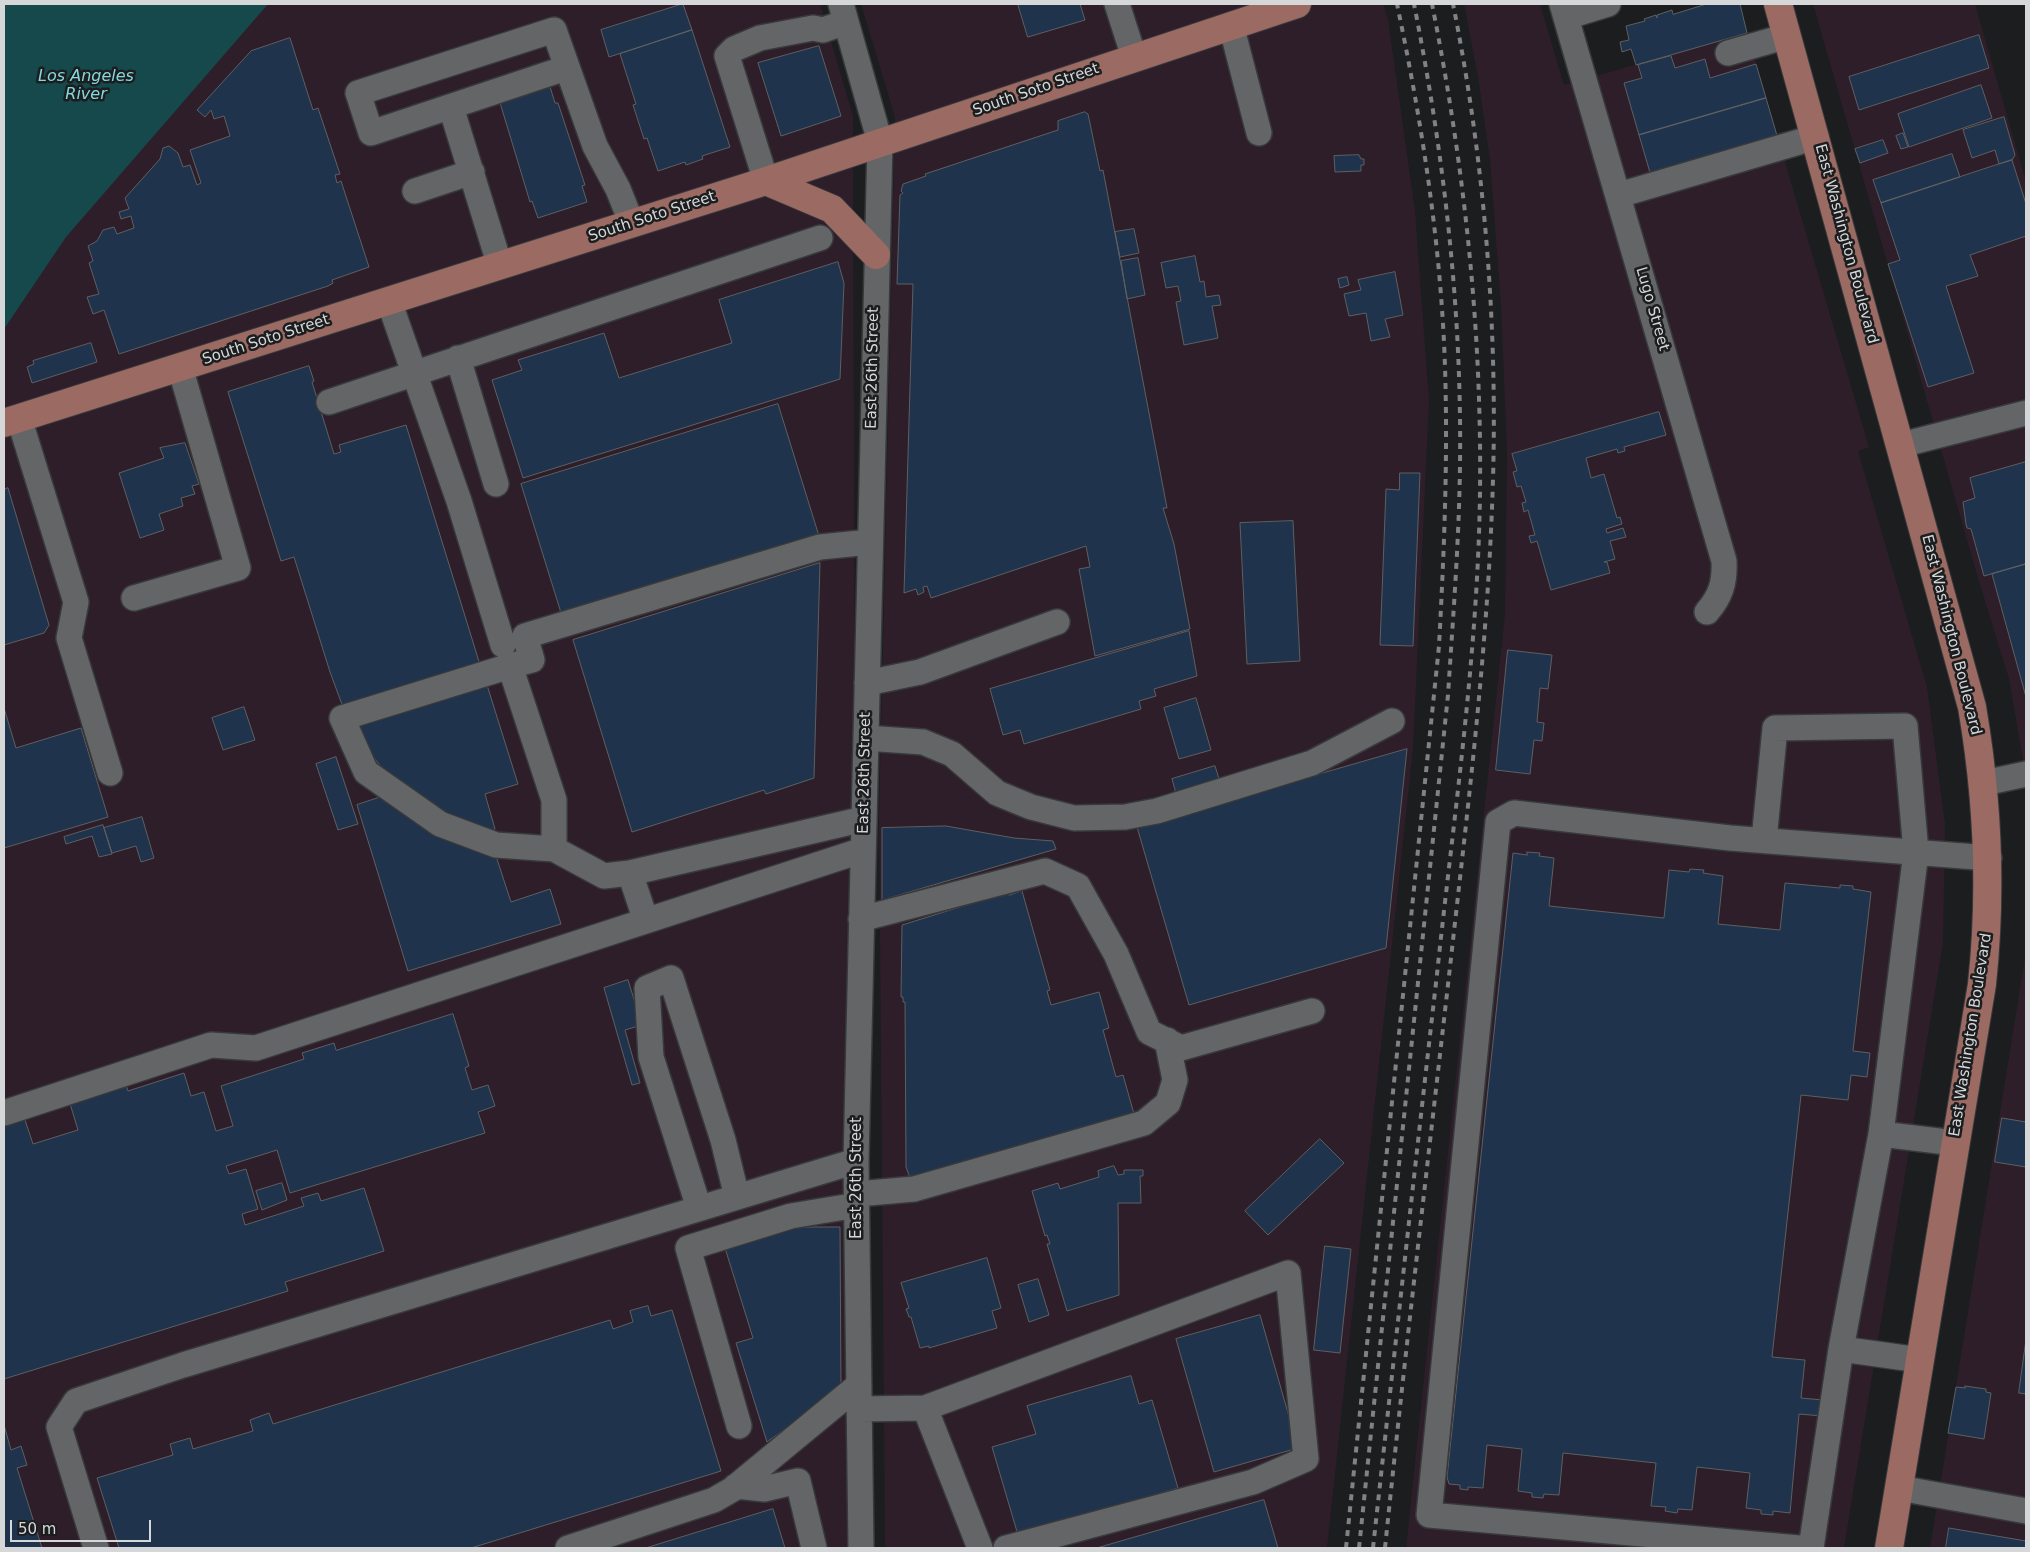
<!DOCTYPE html>
<style>
body{margin:0}
#map{position:relative;width:2030px;height:1552px;overflow:hidden;background:#1b1d1f;font-family:"DejaVu Sans",sans-serif}
canvas{display:block}
.frame{position:absolute;inset:0;border:5px solid #d6d7d8;pointer-events:none}
.scale{position:absolute;left:10px;top:1520px;width:141px;height:22px;box-sizing:border-box;border:2px solid #d6d7d8;border-top:0;padding-left:6px;font-size:15px;line-height:18px;white-space:nowrap;color:#d6d7d8;-webkit-text-stroke:4px #1b1d1f;paint-order:stroke}
</style>
<div id="map">
<canvas width="2030" height="1552"></canvas>
<div class="frame"></div>
<div class="scale">50 m</div>
</div>
<script>
const g = document.querySelector('canvas').getContext('2d');
g.lineJoin = 'round';
function fill(path, color) {
  g.fillStyle = color;
  g.fill(path, 'evenodd');
}
function trace(path, color, width, dash) {
  g.strokeStyle = color;
  g.lineWidth = width;
  g.lineCap = dash ? 'butt' : 'round';
  g.setLineDash(dash || []);
  g.stroke(path);
}
function drawText(font, color, halo, rows, align = 'center') {
  g.font = font + ' "DejaVu Sans",sans-serif';
  g.lineWidth = 5;
  g.setLineDash([]);
  g.textBaseline = 'middle';
  g.strokeStyle = halo;
  g.fillStyle = color;
  for (const [text, x, y, turn = 0] of rows) {
    g.save();
    g.translate(x, y);
    g.rotate((+turn || 0) * Math.PI / 180);
    g.textAlign = isNaN(turn) ? turn : align;
    if (halo) g.strokeText(text, 0, 0);
    g.fillText(text, 0, 0);
    g.restore();
  }
}
const industrial = new Path2D(`
 M4 4H820L853 116 857 1548H4Z
 M861 4H1383L1388 19 1415 211 1429 401 1413 749 1327 1548H885L879 816 895 117Z
 M1464 4H1540L1564 85 1747 33 1869 447 1858 451 1927 687 1945 824 1943 943 1844 1548H1406L1505 614 1507 452 1501 306 1490 160 1478 77Z
 M1813 4H1975L2026 182V777L2009 679 1977 575Z
 M2026 951V1548H1930Z`);
const water = new Path2D(`
 M4 4H268L66 237 4 329Z`);
const building = new Path2D(`
 M683 4 692 30 609 57 601 30Z
 M1018 4H1080L1085 20 1028 37Z
 M1707 4H1740L1747 33 1636 65 1631 49 1622 52 1620 42 1629 40 1626 26 1645 21 1644 19 1656 15 1657 18V15L1672 10 1673 14Z
 M692 30 730 147 702 156 703 159 686 165 685 162 658 171 647 138 644 139 633 105 636 104 620 54Z
 M1979 35 1989 68 1859 110 1849 77Z
 M290 38 313 110 318 108 340 174 335 175 337 183 341 181 369 267 332 280 333 283 328 286 119 354 104 310 93 314 87 297 99 294 89 263 93 261 88 246 97 241 103 230 114 227 117 234 134 228 131 216 121 219 119 212 129 209 125 198 160 159 163 148 169 146 178 153 183 167 190 165 197 185 201 183 190 150 230 136 224 116 214 119 211 110 205 117 197 110 251 51Z
 M819 46 841 116 781 136 758 63Z
 M1671 56 1675 68 1705 59 1710 78 1756 64 1766 98 1639 135 1624 83 1642 78 1638 65Z
 M548 80 555 103H558L585 185 582 186 587 202 538 218 532 201 530 202 498 96Z
 M1981 85 1992 118 1909 147 1898 114Z
 M1766 98 1778 139 1651 176 1639 135Z
 M1085 112 1088 114 1100 171 1103 170 1167 508H1163L1174 544 1190 629 1095 656 1079 569 1090 567 1086 546 931 598 927 586 923 587 924 592 918 595 916 589 904 593 913 284H897L900 195 903 193 901 191 903 184 926 176 925 174 1058 130V121Z
 M2004 117 2015 155 2012 160 1999 164 1995 150 1972 158 1963 130Z
 M1903 133 1908 147 1901 149 1896 136Z
 M1883 140 1888 153 1860 163 1855 149Z
 M1952 154 1960 177 1881 203 1873 180Z
 M1359 155 1361 159H1364V165H1361V171L1335 172 1334 156Z
 M2012 160 2026 204V236L1970 255 1978 276 1946 286 1974 373 1928 387 1888 264 1900 260 1881 203Z
 M1134 229 1139 253 1120 257 1115 232Z
 M1195 256 1200 282 1204 281 1206 297 1219 295 1221 305 1212 306 1218 338 1184 345 1176 302 1181 301 1178 286 1166 288 1161 263Z
 M1138 258 1145 295 1127 299 1121 261Z
 M838 262 844 283 840 379 523 478 492 380 522 370 518 360 604 333 619 378 732 343 719 300Z
 M1395 272 1403 315 1385 319 1390 337 1371 341 1366 313 1349 316 1344 294 1361 290 1358 280Z
 M1347 277 1349 285 1340 288 1338 279Z
 M91 343 97 362 32 383 27 367 34 364 33 361Z
 M309 366 314 381 312 382 334 454 341 452 339 445 406 425 481 668 344 710 330 672 294 557 281 561 228 392Z
 M778 404 819 536 562 616 521 484Z
 M1659 412 1666 435 1624 447 1625 451 1618 453 1617 449 1586 458 1591 478 1604 474 1617 518 1620 517 1622 524 1606 529 1607 533 1623 528 1626 537 1610 541 1615 559 1604 562H1607L1610 573 1551 590 1537 541 1531 543 1529 536 1535 535 1528 510 1524 512 1522 503 1526 502 1521 486 1517 487 1513 472 1517 471 1512 454Z
 M185 443 199 484 192 486 195 494 181 498 183 506 159 514 164 530 140 538 119 473 164 458 160 448Z
 M2026 462V564L1984 576 1971 529 1967 528 1966 524 1963 502 1975 498 1970 478Z
 M1400 473H1420L1413 646 1380 645 1386 489 1399 490Z
 M8 488 49 625 44 633 4 645V490Z
 M1293 521 1300 661 1247 664 1240 523Z
 M820 563 814 778 766 794 764 790 632 832 573 640Z
 M2026 564V697L1992 574Z
 M1189 631 1197 676 1154 689 1156 696 1139 701 1141 709 1024 744 1020 730 1003 735 990 689Z
 M1508 650 1552 655 1548 689 1540 688 1537 722 1544 723 1542 741 1534 740 1530 774 1496 770Z
 M487 685 518 784 485 794 495 829 481 833 409 793 379 764 362 742 357 725Z
 M1196 698 1211 750 1179 759 1164 708Z
 M244 707 255 740 223 750 212 718Z
 M4 708 16 748 81 728 108 817 4 848Z
 M1407 749 1386 948 1189 1005 1137 827Z
 M336 757 358 824 338 830 316 764Z
 M1215 766 1221 785 1177 797 1172 779Z
 M387 795 495 853 511 902 550 889 561 924 408 971 357 805Z
 M142 817 154 858 141 862 136 846 112 853 104 828Z
 M103 825 112 854 99 857 92 836 66 844 64 837Z
 M946 826 1014 838 1053 841 1056 849 882 900V828Z
 M1527 852 1540 853 1539 856 1554 858 1549 906 1664 918 1669 870 1689 872 1690 869 1704 870 1703 873 1723 876 1718 924 1780 930 1785 883 1840 888V885L1853 886V889L1871 892 1853 1051 1870 1053 1867 1077 1851 1075 1848 1100 1801 1095 1772 1357 1805 1360 1801 1398 1823 1400 1822 1416 1799 1414 1790 1513 1773 1511V1515L1761 1514V1510L1746 1508 1750 1473 1697 1467 1692 1510 1678 1509 1677 1513 1665 1511 1666 1507 1651 1506 1656 1463 1563 1453 1559 1495 1544 1494 1543 1498 1532 1497V1493L1518 1491 1522 1449 1487 1445 1483 1488 1468 1487V1490L1460 1489V1485L1449 1484 1447 1477 1513 853 1527 855Z
 M1022 891 1050 990 1047 991 1051 1005 1099 992 1109 1028 1103 1030 1116 1077 1123 1075 1134 1114 910 1178 906 1167 905 1002H903V997H901L902 925 1005 893 1009 895Z
 M628 980 642 1025 625 1030 640 1083 632 1085 604 988Z
 M453 1014 469 1066 465 1068 472 1090 488 1085 495 1106 478 1112 485 1133 290 1193 277 1150 226 1166 229 1174 246 1169 258 1209 242 1214 245 1225 304 1206 301 1198 318 1193 321 1201 364 1188 384 1251 285 1282 288 1291 4 1379V1120L23 1114 33 1144 78 1130 68 1097 124 1080 128 1091 184 1073 191 1096 204 1092 216 1131 233 1126 221 1086 304 1059 302 1053 334 1043 336 1050Z
 M2002 1118 2026 1122V1167L1995 1162Z
 M1320 1139 1344 1163 1268 1235 1245 1211Z
 M1114 1166 1118 1175 1124 1174V1170H1143V1176H1140L1141 1203H1118L1119 1295 1067 1311 1047 1244H1050L1047 1235 1045 1236 1032 1191 1058 1183 1060 1189 1099 1177 1098 1171Z
 M282 1183 287 1200 262 1210 256 1191Z
 M791 1227H840L841 1388 767 1442 736 1343 753 1338 725 1248Z
 M1325 1246 1351 1249 1340 1353 1314 1350Z
 M987 1258 1001 1308 992 1311 997 1328 929 1348V1346L920 1348 911 1317H909L906 1309 909 1308 901 1283Z
 M1038 1279 1049 1315 1029 1322 1018 1285Z
 M648 1306 651 1316 672 1310 721 1471 471 1548H119L97 1478 173 1455 170 1444 190 1438 193 1449 253 1431 250 1420 269 1413 273 1424 610 1320 613 1329 633 1322 630 1311Z
 M1260 1315 1298 1448 1214 1472 1176 1339Z
 M2026 1340V1394L2019 1393Z
 M1131 1376 1139 1404 1152 1400 1178 1488 1018 1535 992 1447 1036 1434 1027 1406Z
 M1965 1386 1986 1389V1392L1991 1393 1984 1439 1948 1433 1956 1387 1965 1388Z
 M4 1425 11 1450 21 1446 27 1465 17 1468 42 1548H4Z
 M1264 1500 1278 1548H1097Z
 M773 1509 785 1548H646Z
 M1949 1528 2026 1541V1548H1946Z`);
const minor = new Path2D(`
 M841 4 880 142 856 1161 861 1548
 M1117 4 1134 57
 M1562 4 1724 561C1725 582 1721 596 1707 612
 M1566 17 1608 4
 M1231 25 1259 133
 M1728 53 1787 36
 M566 68 371 133 358 93 554 30 595 146 618 189 632 224
 M451 107 500 266
 M766 181 727 56 734 49 760 38 813 28 823 30 846 22
 M415 191 472 172
 M1619 195 1816 137
 M389 301 459 501 503 645
 M458 358 496 484
 M329 402 820 238
 M19 418 76 602 69 638 110 773
 M1901 445 2026 413
 M134 598 238 568 180 367
 M510 666 532 660 525 636 820 547 870 542
 M867 683 920 672 1057 622
 M866 738 923 742 952 754 997 793 1031 807 1074 818 1125 817 1157 811 1312 763 1392 721
 M1984 783 2026 774
 M1764 840 1775 728 1905 726 1916 852 1881 1134 1841 1349 1811 1548
 M554 849V800L510 666 342 718 366 772 440 824 496 845 554 849 604 876 630 873 646 921
 M630 873 864 819
 M861 919 1045 871 1078 886 1116 954 1149 1032 1181 1048 1312 1011
 M4 1113 211 1045 256 1048 863 850
 M1881 1134 1955 1143
 M857 1194 914 1189 1144 1123 1168 1103 1175 1080 1167 1040
 M699 1208 651 1057 647 988 671 978 723 1140 737 1197
 M1841 1349 1920 1360
 M925 1408 980 1548
 M859 1409 925 1408 1288 1273 1306 1459 1253 1482 1006 1548
 M739 1426 688 1248 791 1216 857 1205
 M736 1486 764 1489 798 1481 814 1548
 M1899 1488 2026 1511
 M96 1548 59 1427 76 1401 183 1365 856 1161
 M568 1548 714 1500 733 1489 859 1385
 M1799 1548 1429 1515 1498 822 1514 813 1730 838 1989 858`);
const major = new Path2D(`
 M1778 4 1972 707C1988 800 1992 890 1982 984L1889 1548
 M766 181 832 209 876 255
 M4 423 766 181 1297 4`);
const rail = new Path2D(`
 M1346 1548 1439 646C1444 553 1448 460 1445 367 1441 245 1422 123 1397 4
 M1359 1548 1448 695C1453 618 1459 542 1460 465 1462 310 1444 155 1414 4
 M1373 1548C1394 1357 1415 1166 1437 974 1454 814 1478 653 1480 492 1482 329 1464 164 1432 4
 M1385 1548C1405 1354 1428 1160 1450 967 1467 814 1486 662 1492 508 1499 341 1486 168 1453 4`);
const streetNames = [
 ["South Soto Street",1036,90,-19],
 ["South Soto Street",652,217,-18],
 ["East Washington Boulevard",1846,244,75],
 ["Lugo Street",1652,309,74],
 ["South Soto Street",266,340,-18],
 ["East 26th Street",873,368,-89],
 ["East Washington Boulevard",1951,635,76],
 ["East 26th Street",865,773,-89],
 ["East Washington Boulevard",1971,1035,-81],
 ["East 26th Street",857,1178,-90]
];
const waterNames = [
 ["Los Angeles",86,77],
 ["River",86,95]
];
fill(industrial, '#2d1e2a');
fill(water, '#16494c');
fill(building, '#20334d');
trace(building, '#5e5f61', 1);
trace(minor, '#38393b', 28);
trace(major, '#38393b', 30);
trace(minor, '#636567', 25);
trace(major, '#9b6a63', 28);
trace(rail, '#808283', 4, [6, 6]);
drawText('15px', '#d6d7d8', '#1b1d1f', streetNames);
drawText('italic 16px', '#84d9df', '#1b1d1f', waterNames);
</script>
